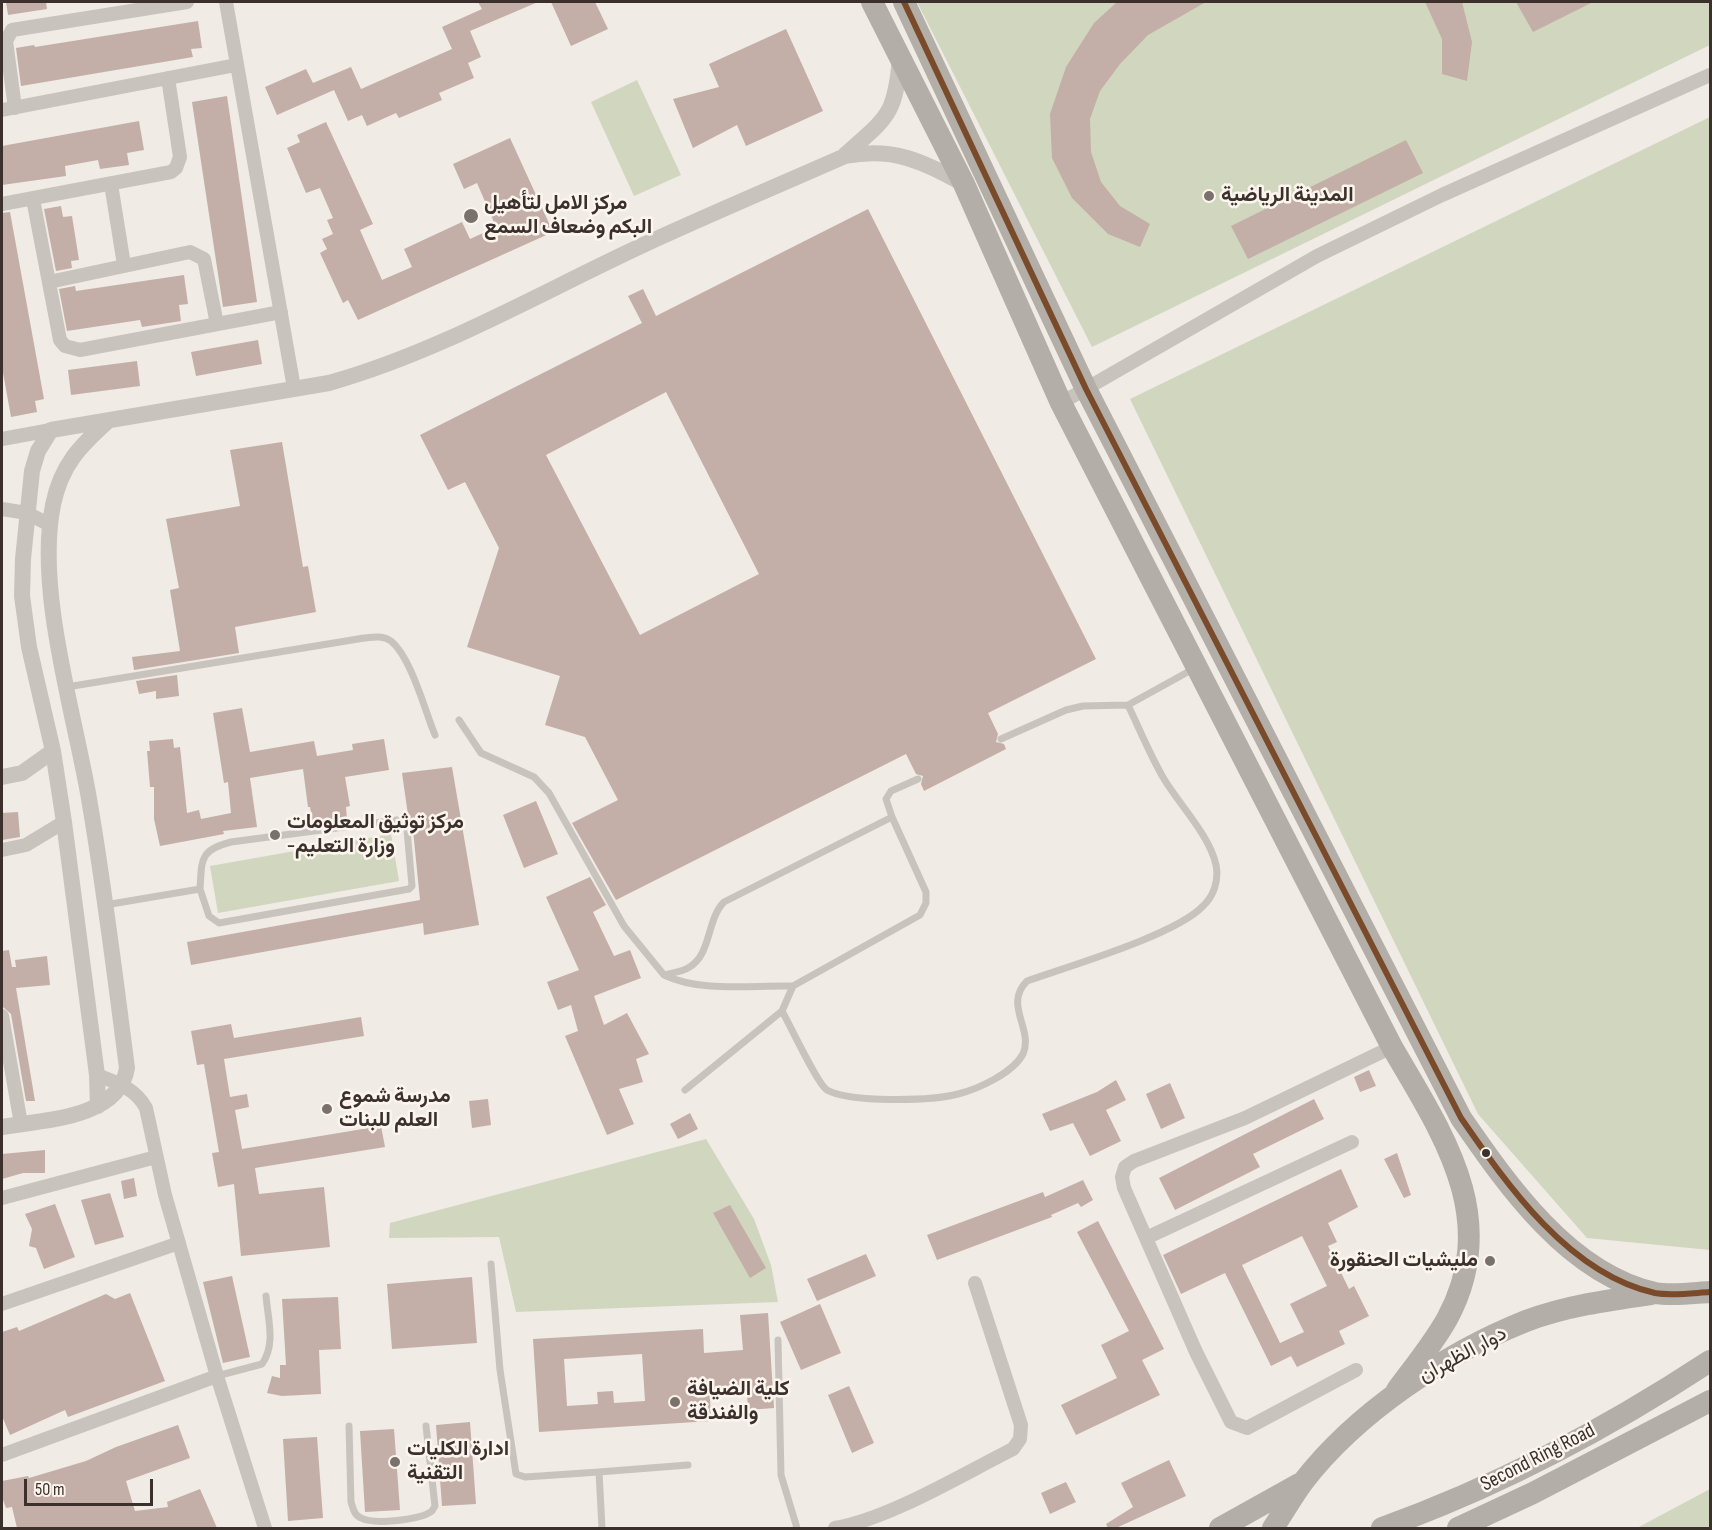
<!DOCTYPE html>
<meta charset="utf-8">
<style>
body{margin:0}
#map{position:relative;width:1712px;height:1530px;overflow:hidden;background:#f0ebe5;font-family:"Sofia Sans Condensed",sans-serif}
canvas{display:block}
.frame{position:absolute;inset:0;border:3px solid #3b302b;pointer-events:none}
.scale{position:absolute;left:24px;top:1479px;width:129px;height:27px;box-sizing:border-box;border:3px solid #3b302b;border-top:0;padding-left:8px;font-size:18px;line-height:21px;white-space:nowrap;color:#3b302b;-webkit-text-stroke:4px #fbf5ee;paint-order:stroke}
</style>
<div id="map">
<canvas width="1712" height="1530"></canvas>
<div class="frame"></div>
<div class="scale">50 m</div>
</div>
<script>
const g = document.querySelector('canvas').getContext('2d');
g.lineJoin = 'round';
function fill(path, color) {
  g.fillStyle = color;
  g.fill(path, 'evenodd');
}
function trace(path, color, width, dash) {
  g.strokeStyle = color;
  g.lineWidth = width;
  g.lineCap = dash ? 'butt' : 'round';
  g.setLineDash(dash || []);
  g.stroke(path);
}
function drawText(font, color, halo, rows, align = 'center') {
  g.font = font + ' "Sofia Sans Condensed",Vazirmatn,sans-serif';
  g.lineWidth = 5;
  g.setLineDash([]);
  g.textBaseline = 'middle';
  g.strokeStyle = halo;
  g.fillStyle = color;
  for (const [text, x, y, turn = 0] of rows) {
    g.save();
    g.translate(x, y);
    g.rotate((+turn || 0) * Math.PI / 180);
    g.textAlign = isNaN(turn) ? turn : align;
    if (halo) g.strokeText(text, 0, 0);
    g.fillText(text, 0, 0);
    g.restore();
  }
}
const green = new Path2D(`
 M917 2H1710V45L1092 347Z
 M637 80 681 175 634 196 591 102Z
 M1710 117V1250L1587 1238 1478 1114 1130 399Z
 M391 834 399 881 218 913 210 866Z
 M706 1139 754 1219 771 1265 778 1302 516 1312 499 1237 389 1238 390 1223Z
 M1710 1489V1528H1637Z`);
const building = new Path2D(`
 M6 2H46L47 9 8 15Z
 M478 2H538L470 31 481 57 468 63 474 78 439 93 442 100 399 118 396 113 367 126 362 115 348 121 334 90 277 115 265 87 306 69 313 83 351 67 361 89 452 49 442 27 482 9Z
 M551 2H595L608 29 571 46Z
 M1117 2H1206L1148 35 1120 64 1100 91 1090 119 1091 152 1101 182 1120 206 1150 224 1140 247 1108 234 1072 198 1052 158 1050 114 1066 67 1094 23Z
 M1425 2H1462L1472 42 1467 81 1442 74V39Z
 M1516 2H1593L1533 32Z
 M198 21 202 48 191 49 193 57 21 86 16 48 34 45 35 47Z
 M786 29 823 111 746 146 737 125 693 148 673 99 719 87 709 64Z
 M227 96 257 302 223 307 192 102Z
 M139 121 144 150 127 153 129 165 100 169 98 160 65 166 66 176 2 185V146Z
 M326 122 373 224 360 230 382 280 412 267 404 249 462 222 470 239 496 227 477 183 464 189 453 164 510 138 553 232 358 320 348 300 343 303 320 253 327 249 322 239 333 234 327 220 333 218 320 188 306 193 287 148 300 142 297 135Z
 M1406 140 1423 173 1248 259 1231 226Z
 M61 206 63 217 72 216 79 260 71 261 72 268 56 271 44 209Z
 M868 209 1096 659 988 713 998 734 996 742 1004 744 1006 749 924 791 921 784 923 776 916 774 906 754 616 900 572 823 618 800 585 737 545 725 560 676 467 647 499 548 465 482 448 490 420 435 642 323 628 296 643 289 656 316ZM666 392 759 574 640 635 546 455Z
 M10 212 44 399 35 401 37 412 11 417 2 367V213Z
 M184 275 188 304 179 305 181 321 142 327 140 320 67 331 59 289 75 286 76 291Z
 M258 340 262 364 196 376 191 352Z
 M137 361 140 386 71 395 68 370Z
 M282 442 303 567 308 566 316 612 235 627 239 653 134 670 132 657 180 651 170 590 179 588 166 519 240 506 230 450Z
 M177 675 179 696 156 699V691L139 694 136 681Z
 M242 708 250 752 314 741 317 756 353 750 352 744 384 739 389 770 345 777 350 806 346 807 347 819 313 824 310 807H308L303 769 250 778 257 827 223 831 224 834 160 846 154 819V787H150L147 751H150L149 741 173 739 174 748 180 747 187 813 199 810 201 819 231 813 228 782 224 783 213 713Z
 M452 767 479 925 424 935 423 923 191 965 187 942 420 900 413 830 409 822 402 773Z
 M536 801 558 854 524 868 503 815Z
 M18 812 20 837 2 840V813Z
 M590 877 606 905 593 912 614 956 630 950 641 978 594 996 604 1025 627 1013 649 1054 636 1059 643 1082 619 1089 634 1124 607 1135 565 1036 578 1031 571 1005 558 1010 547 982 579 970 546 897Z
 M9 950 12 967H16L15 960 47 956 50 985 16 988 35 1101H26L11 1014 3 1007 2 996V951Z
 M361 1017 364 1036 224 1059 230 1097 247 1094 249 1107 235 1110 242 1149 381 1126 385 1147 255 1168 259 1194 324 1187 330 1247 241 1256 234 1184 218 1187 212 1153 219 1152 204 1064 197 1065 191 1031 231 1024 234 1038Z
 M1369 1070 1376 1086 1360 1092 1354 1077Z
 M1116 1080 1126 1100 1106 1110 1121 1141 1090 1156 1073 1123 1050 1131 1042 1114 1097 1092Z
 M1170 1083 1185 1118 1161 1129 1146 1094Z
 M488 1099 491 1125 472 1128 469 1101Z
 M1314 1099 1324 1119 1253 1154 1260 1167 1175 1210 1159 1178Z
 M690 1113 698 1129 678 1139 670 1124Z
 M45 1150V1173H23L2 1179V1154Z
 M1397 1153 1411 1195 1404 1198 1384 1159Z
 M1341 1169 1358 1207 1328 1223 1337 1242 1328 1246 1349 1289 1354 1286 1369 1316 1339 1331 1345 1344 1297 1367 1291 1356 1271 1366 1225 1273 1181 1294 1163 1255ZM1302 1236 1327 1286 1290 1304 1304 1332 1280 1343 1242 1265Z
 M134 1178 137 1196 124 1199 121 1181Z
 M1083 1180 1093 1200 1081 1207 1078 1203 1051 1215 1052 1217 937 1260 927 1235 1043 1192 1045 1197Z
 M110 1193 124 1237 95 1245 81 1200Z
 M55 1204 75 1257 44 1269 36 1248 29 1246 32 1229 25 1214Z
 M730 1205 766 1268 750 1278 713 1213Z
 M1098 1221 1164 1349 1142 1360 1160 1395 1076 1435 1061 1405 1117 1378 1101 1345 1129 1331 1077 1232Z
 M866 1254 876 1276 817 1301 807 1279Z
 M232 1276 250 1357 223 1363 203 1282Z
 M472 1277 477 1343 392 1349 387 1284Z
 M130 1293 165 1381 68 1417 65 1410 10 1435 2 1416V1332L17 1327 19 1331 106 1294 115 1299Z
 M338 1297 341 1349 319 1350 321 1394 282 1396 267 1393 272 1376 280 1378V1365H286L282 1299Z
 M820 1304 841 1353 801 1370 780 1322Z
 M768 1313 774 1408 748 1410 747 1394 710 1396 711 1421 539 1432 533 1339 703 1329 704 1353 743 1350 740 1315ZM642 1354 645 1401 614 1403 613 1391 597 1392 598 1404 567 1406 564 1359Z
 M849 1386 874 1443 852 1453 828 1395Z
 M470 1422 476 1504 442 1506 436 1425Z
 M178 1425 190 1458 126 1481 135 1511 168 1507 167 1502 200 1489 217 1528H17L12 1507 6 1508 2 1497V1481L28 1476 29 1478 86 1461 116 1447Z
 M394 1429 400 1510 365 1512 360 1431Z
 M317 1437 323 1518 288 1521 283 1439Z
 M1169 1460 1186 1496 1116 1528H1108L1106 1524 1133 1507 1121 1483Z
 M1066 1482 1076 1502 1050 1514 1041 1493Z`);
const service = new Path2D(`
 M67 687 364 638C373 637 383 635 391 641 411 657 425 711 435 735
 M459 720 481 753 534 777 549 793 624 926 664 975C671 973 681 972 688 968 712 955 706 920 724 902L892 817 886 799 891 791 918 779
 M1001 739 1066 710 1083 706 1128 705
 M892 817 926 892V903L920 915 793 986 782 1011C790 1025 818 1085 827 1090 850 1103 932 1101 958 1094 978 1089 1013 1073 1023 1054 1034 1029 1003 1005 1027 981 1069 966 1176 935 1203 906 1214 896 1219 880 1216 865 1210 836 1179 804 1164 779 1150 755 1140 730 1128 705L1195 668
 M105 905 200 889C202 860 199 850 231 842L397 820 403 823 407 830 412 886 409 889 219 923 209 916 200 889
 M664 975C702 993 751 985 793 986
 M685 1090 782 1011
 M491 1264 500 1370 516 1474 525 1477 599 1472 602 1528
 M778 1340 781 1475 797 1528
 M217 1376 262 1364C276 1344 268 1320 266 1296
 M349 1426 351 1502C353 1508 354 1515 361 1518 374 1525 420 1520 432 1511L435 1506 426 1426
 M599 1472 688 1465`);
const minor = new Path2D(`
 M226 2 294 388
 M15 108 6 41 12 30 187 2
 M2 110 236 65
 M111 184 124 265
 M33 199 60 340 65 346 80 350 281 312
 M2 204 171 172 176 168 180 157 168 78
 M49 282 190 252 204 259 217 324
 M1061 403 1317 256 1442 195 1710 75
 M2 439 51 430
 M2 509 27 513 50 525
 M2 850 26 845 64 822
 M2 1016 21 1124
 M97 1075C117 1083 135 1088 146 1108L165 1195 217 1376 265 1528
 M2 1198 156 1157
 M1146 1238 1352 1142
 M2 1304 179 1243
 M1356 1370 1247 1428 1231 1422 1196 1352 1124 1188 1122 1177 1125 1167 1134 1161 1245 1118 1392 1047
 M2 1455 217 1376
 M835 1528C889 1519 963 1474 1013 1449L1020 1439 1021 1425 975 1283`);
const tertiary = new Path2D(`
 M845 155C887 117 895 117 900 58
 M2 777 22 773 53 751
 M98 1106 97 1075 64 822 53 751 29 647 22 596 23 559 32 471 38 451 51 430 329 383C439 352 538 294 641 246 708 215 777 186 845 156 895 147 921 161 964 184
 M2 1127C42 1120 119 1119 127 1068 115 976 104 884 88 793 73 709 36 588 53 505 61 465 80 446 109 420`);
const trunk = new Path2D(`
 M872 2 964 184 1061 403 1392 1047C1442 1133 1502 1218 1447 1319 1433 1344 1414 1367 1397 1390
 M904 2 1086 389 1461 1118C1508 1186 1569 1274 1655 1293 1672 1296 1693 1293 1710 1292
 M1220 1528 1299 1484
 M1273 1528C1283 1513 1292 1497 1303 1482 1356 1413 1446 1353 1526 1321 1566 1306 1609 1300 1651 1294
 M1382 1528C1497 1487 1608 1428 1710 1361
 M1458 1528 1533 1493 1710 1401`);
const bus1 = new Path2D(`
 M904 2 1086 389 1461 1118C1508 1186 1569 1274 1655 1293 1672 1296 1693 1293 1710 1292`);
const markers = [
 [1209,196,6,"#7a716c"],
 [471,216,8,"#7a716c"],
 [275,835,6,"#7a716c"],
 [327,1109,6,"#7a716c"],
 [1486,1153,5,"#3b302b"],
 [1490,1261,6,"#7a716c"],
 [675,1402,6,"#7a716c"],
 [395,1462,6,"#7a716c"]
];
const poiNames = [
 ["المدينة الرياضية",1221,196],
 ["مركز الامل لتأهيل",484,204],
 ["البكم وضعاف السمع",484,228],
 ["مركز توثيق المعلومات",287,823],
 ["-وزارة التعليم",287,847],
 ["مدرسة شموع",339,1097],
 ["العلم للبنات",339,1121],
 ["مليشيات الحنقورة",1478,1261,"right"],
 ["كلية الضيافة",687,1390],
 ["والفندقة",687,1414],
 ["ادارة الكليات",407,1450],
 ["التقنية",407,1474]
];
const streetNames = [
 ["دوار الظهران",1463,1355,-28],
 ["Second Ring Road",1538,1458,-27]
];
fill(green, '#d1d6bf');
fill(building, '#c3afa7');
trace(service, '#c9c3be', 7);
trace(minor, '#c9c3be', 14);
trace(tertiary, '#c9c3be', 16);
trace(trunk, '#b4aea8', 22);
trace(bus1, '#7a4b2a', 6);
for (const [x, y, r, color] of markers) {
  const dot = new Path2D();
  dot.arc(x, y, r, 0, 2 * Math.PI);
  g.fillStyle = color;
  g.fill(dot);
  trace(dot, '#fbf5ee', 2);
}
drawText('bold 21px', '#3b302b', '#fbf5ee', poiNames, 'left');
drawText('21px', '#3b302b', '#fbf5ee', streetNames);
</script>
